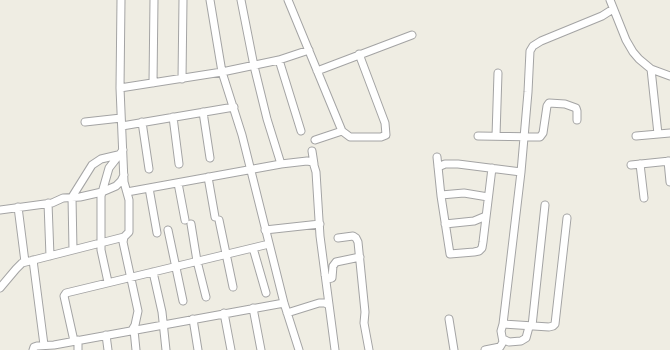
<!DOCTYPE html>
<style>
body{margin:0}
canvas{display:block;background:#efede3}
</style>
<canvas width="670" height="350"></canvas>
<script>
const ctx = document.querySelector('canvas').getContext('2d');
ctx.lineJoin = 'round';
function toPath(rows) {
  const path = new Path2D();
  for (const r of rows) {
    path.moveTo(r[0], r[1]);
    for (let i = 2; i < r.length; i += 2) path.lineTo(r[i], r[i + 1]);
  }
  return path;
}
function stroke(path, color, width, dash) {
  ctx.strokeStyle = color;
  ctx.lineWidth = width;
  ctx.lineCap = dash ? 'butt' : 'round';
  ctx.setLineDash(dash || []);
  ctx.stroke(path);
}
const minor = toPath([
 [210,0,222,72,242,135,284,303,299,350],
 [241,0,254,66,267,119,281,164],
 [288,0,342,131,350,137,381,137,386,135,385,123,359,54],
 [610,0,626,40,633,52,639,59,651,69,670,76],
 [279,60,301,131],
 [651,69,658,134],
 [317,71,412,35],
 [182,79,183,0],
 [153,83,154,0],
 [120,88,222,72,279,60,309,50],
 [203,112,210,158],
 [173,117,179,164],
 [85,122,121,118],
 [142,122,149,169],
 [122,126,234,107],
 [478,136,540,137,543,133,547,106,549,103,565,104,576,108,577,111,577,120],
 [496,136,498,73],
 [636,136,670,133],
 [315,140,342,131],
 [312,151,314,164],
 [437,157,441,196,450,254,474,252,479,251,482,248,483,242,492,168],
 [668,161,670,182],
 [640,164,644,198],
 [631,165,670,161],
 [438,167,445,164,458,164,521,172],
 [208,177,215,217],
 [178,183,185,220],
 [149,188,157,233],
 [127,192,281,164,307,161,313,162,316,172,320,236,335,350],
 [441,195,464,193,488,197],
 [48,203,50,256],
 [18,207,25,262],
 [0,210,52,203,63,198,80,197,102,192,116,186,121,181,124,175],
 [219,220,233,287],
 [191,224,197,261,206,297],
 [445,224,474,221,486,216],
 [168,230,183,301],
 [265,230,320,224],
 [124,237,123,242,138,311,135,325,132,330],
 [338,238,353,236,356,238,358,242,365,312,364,323,369,350],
 [253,248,266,293],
 [73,250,72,197,92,165,101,159,118,155],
 [33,260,44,345],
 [153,272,162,312,166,350],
 [325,275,328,279,332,278,333,266,336,262,360,257],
 [108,282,101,250,101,196,109,168,123,150],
 [0,288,16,269,22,263,124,237,129,232,129,200,124,182,120,88,121,0],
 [253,308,261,350],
 [224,313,231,350],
 [287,313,319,303,325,303,329,305],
 [193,319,198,350],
 [449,319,454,350],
 [503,324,549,327,553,326,555,324,567,218],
 [134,330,136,350],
 [106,335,108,350],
 [503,339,509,342,521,341,526,338,529,327,532,326,545,205],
 [78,340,78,350],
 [74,341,64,296,66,293,269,244],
 [33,350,34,347,37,346,54,345,284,303],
 [485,350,500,347,503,342,501,331,503,324,521,172,528,92,530,51,533,46,541,41,602,16,613,9]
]);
stroke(minor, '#a4a4a4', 9);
stroke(minor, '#fff', 7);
</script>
